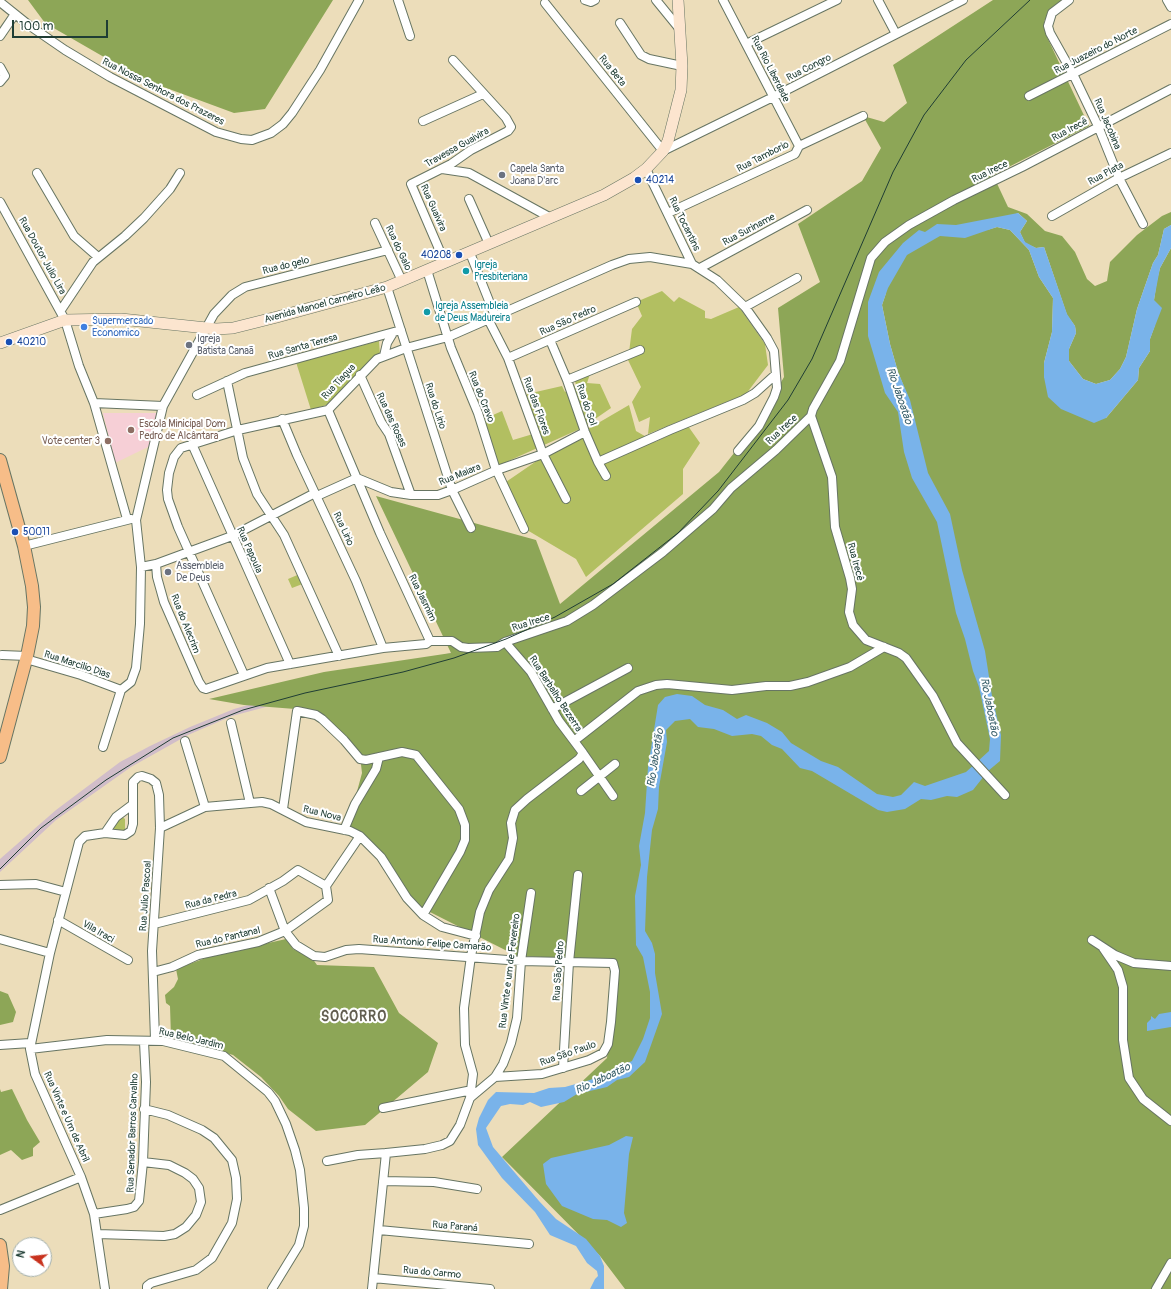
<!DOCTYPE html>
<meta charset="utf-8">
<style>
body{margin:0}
#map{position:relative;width:1171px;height:1289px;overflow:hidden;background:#ecddba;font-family:Pangolin,sans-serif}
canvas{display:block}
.north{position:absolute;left:12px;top:1237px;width:40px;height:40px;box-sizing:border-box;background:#fff;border:1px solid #a5b1ae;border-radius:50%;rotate:285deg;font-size:11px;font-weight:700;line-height:16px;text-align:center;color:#1f3d34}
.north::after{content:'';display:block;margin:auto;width:14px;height:18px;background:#c8321e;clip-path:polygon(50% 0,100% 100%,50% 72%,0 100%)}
.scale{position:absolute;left:12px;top:20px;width:96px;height:18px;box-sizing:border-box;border:2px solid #1f3d34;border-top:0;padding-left:5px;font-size:12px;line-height:14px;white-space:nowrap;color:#1f3d34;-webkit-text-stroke:3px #fff;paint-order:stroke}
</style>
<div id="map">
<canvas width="1171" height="1289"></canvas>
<div class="north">N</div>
<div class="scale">100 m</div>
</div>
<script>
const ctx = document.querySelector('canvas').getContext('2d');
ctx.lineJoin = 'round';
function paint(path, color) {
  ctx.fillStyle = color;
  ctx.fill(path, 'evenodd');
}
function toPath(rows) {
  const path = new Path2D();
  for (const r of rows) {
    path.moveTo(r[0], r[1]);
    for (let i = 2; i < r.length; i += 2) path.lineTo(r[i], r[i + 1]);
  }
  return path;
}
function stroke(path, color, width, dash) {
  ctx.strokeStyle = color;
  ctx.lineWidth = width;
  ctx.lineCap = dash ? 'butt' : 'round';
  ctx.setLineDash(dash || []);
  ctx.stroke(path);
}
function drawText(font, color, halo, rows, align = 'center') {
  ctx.font = font + ' Pangolin,sans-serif';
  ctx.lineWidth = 4;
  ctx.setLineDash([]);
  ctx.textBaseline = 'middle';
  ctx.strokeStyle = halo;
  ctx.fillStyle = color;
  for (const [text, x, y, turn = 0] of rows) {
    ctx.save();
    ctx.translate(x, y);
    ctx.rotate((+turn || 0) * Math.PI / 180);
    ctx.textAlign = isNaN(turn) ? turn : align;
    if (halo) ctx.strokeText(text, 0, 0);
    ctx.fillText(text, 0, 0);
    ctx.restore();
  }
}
paint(toPath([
 [103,413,158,413,150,446,115,463]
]), '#f6cfd6');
paint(toPath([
 [1020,0,1042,0,996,44,959,88,917,149,891,196,824,354,788,417,768,442,706,510,672,540,644,563,590,601,547,624,464,659,413,674,277,704,232,716,188,735,131,767,56,820,0,872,0,859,56,810,120,762,150,746,190,727,234,709,327,683,408,665,474,646,527,626,570,606,602,585,652,547,712,490,755,436,779,403,809,346,887,174,916,120,971,50]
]), '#d1bdc9');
paint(toPath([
 [662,291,674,302,679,297,705,311,705,318,711,319,739,307,765,344,768,365,746,394,648,434,650,417,639,422,632,402,641,387,628,360,632,329,642,316,636,302],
 [379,341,380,355,329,404,311,410,296,362],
 [590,374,587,383,600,384,611,408,582,428,495,467,484,419,502,411,513,440,533,434,527,394,562,386,565,392,576,385,574,377],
 [629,405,636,431,655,442,688,426,700,443,683,469,683,494,586,577,576,559,527,530,503,484,557,447],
 [302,573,305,583,292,588,288,579],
 [121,816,125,819,125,833,110,832]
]), '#b2bf61');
paint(toPath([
 [28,0,333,0,265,109,234,113,142,79,45,23],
 [993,0,1066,0,1044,21,1047,37,1089,126,993,175,1008,207,1027,214,1045,231,1062,236,1075,252,1087,279,1095,286,1107,281,1110,262,1137,235,1162,216,1171,212,1171,225,1164,229,1158,255,1153,263,1137,309,1126,357,1120,369,1110,380,1096,384,1083,379,1069,361,1069,349,1076,333,1075,326,1067,315,1044,247,1036,248,1025,243,1020,232,1027,221,1018,213,987,230,997,227,1010,230,1029,250,1039,277,1053,298,1052,332,1044,363,1044,377,1106,418,1138,380,1139,368,1150,351,1150,339,1155,325,1154,300,1157,280,1160,268,1171,248,1171,1289,625,1289,600,1256,502,1157,607,1058,616,960,517,956,420,907,348,825,362,773,360,756,308,710,244,705,209,699,324,672,451,653,376,496,536,540,560,604,719,472,757,424,784,377,778,308,820,282,798,224,862,181,881,148,863,116,884,122,907,103,893,65],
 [886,293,882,305,890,344,898,372,909,399,868,304],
 [286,939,293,949,312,958,317,965,374,967,399,1013,438,1043,428,1072,365,1125,316,1131,288,1109,279,1096,261,1077,233,1055,171,1037,170,1006,166,1003,165,995,174,987,178,979,176,969,211,956],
 [0,991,8,994,16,1012,13,1022,0,1025],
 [0,1089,1,1092,12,1089,27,1120,40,1142,33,1148,33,1156,22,1160,11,1150,0,1155]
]), '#8da657');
paint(toPath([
 [1018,213,1027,221,1020,232,1025,242,1036,248,1044,247,1067,314,1075,326,1076,333,1069,349,1069,361,1083,379,1096,384,1110,380,1120,369,1126,357,1137,309,1153,263,1158,255,1164,229,1171,225,1171,248,1160,268,1154,300,1162,308,1150,339,1150,351,1139,368,1138,380,1106,418,1094,423,1061,409,1048,397,1044,377,1044,363,1052,332,1053,298,1039,277,1029,250,1010,230,997,227,965,238,940,236,907,255,888,288,882,305,890,344,898,372,910,400,928,473,950,514,962,570,985,651,992,696,1001,735,1000,761,988,771,973,790,957,797,947,796,931,800,921,799,905,809,887,812,878,810,812,771,800,768,782,749,772,745,761,736,752,734,732,736,714,729,698,727,690,719,675,721,666,730,667,742,659,787,658,809,652,830,647,877,645,931,652,943,655,954,655,973,662,1014,645,1062,629,1077,617,1080,607,1087,577,1094,564,1102,541,1107,530,1102,523,1105,510,1104,501,1106,486,1128,493,1147,539,1201,556,1219,586,1239,600,1256,604,1266,604,1289,590,1289,595,1279,598,1276,597,1271,587,1263,576,1246,550,1235,535,1212,502,1178,478,1145,476,1129,479,1118,488,1100,496,1092,534,1093,549,1088,565,1087,590,1080,632,1061,643,1039,650,1018,650,992,643,957,636,945,635,896,641,865,639,846,645,813,648,767,658,705,665,697,677,694,692,696,705,705,723,710,737,719,746,715,767,723,782,732,791,743,821,761,838,767,877,794,893,797,901,795,914,782,925,786,966,772,989,751,990,739,979,687,973,671,965,639,956,613,937,522,912,478,904,452,898,412,885,393,868,336,868,302,879,272,903,243,919,230,925,232,937,224,956,225],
 [1171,1012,1171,1027,1147,1031,1147,1023,1151,1019,1151,1016,1155,1019,1159,1014],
 [626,1136,633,1137,629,1154,624,1213,627,1223,621,1227,607,1220,593,1219,562,1206,546,1184,543,1164,551,1158,609,1145]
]), '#79b3ea');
const street = toPath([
 [398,0,410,36],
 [585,0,591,2,595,0],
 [656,0,678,27],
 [723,0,799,146],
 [878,0,896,34],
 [1069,0,1052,13,1048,26,1050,33,1073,74,1098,126,1119,178,1143,224],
 [1167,0,1171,7],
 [0,2,30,26,65,50,110,77,216,132,241,139,252,140,271,133,283,124,292,113,320,70,359,0],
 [545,3,663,151,773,97,963,0],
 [620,23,641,55,649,59,682,66],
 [0,36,15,14],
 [746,44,837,0],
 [0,67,5,76,0,82],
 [1029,96,1171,24],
 [423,121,483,94],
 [442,169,469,173,551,218],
 [646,169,692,264],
 [37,173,74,236,98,257],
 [469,199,489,244],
 [0,202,65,320,79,366,94,403,127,519],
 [668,213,795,154,799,146,863,116],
 [1052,216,1119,178,1171,153],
 [375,223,402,281],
 [470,253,495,316],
 [445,263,411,184,451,164,471,150,508,131,511,127,506,118,453,60],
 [700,268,807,210],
 [427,270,451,348,478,413,495,467,524,529],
 [387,287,452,490,471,528],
 [745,307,797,278],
 [61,310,93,262,125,236,144,218,170,189,180,173],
 [488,319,508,358,543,454,566,499],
 [550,340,567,380,585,432,598,462,606,476],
 [384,356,387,343,393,333],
 [508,358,636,302],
 [360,375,381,422,389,434,411,495],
 [567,380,640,350],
 [227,381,243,458,257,494,284,535,339,656],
 [197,395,245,373,401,330],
 [94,403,163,406],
 [328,410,380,533,430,641],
 [811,416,832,477,835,527,850,578,852,589,849,612,853,625,866,640,899,653,906,658,933,696,957,743,1005,795],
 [282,419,297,455,356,581,383,648],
 [192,444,290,664],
 [598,462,670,430,743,400,755,393,775,375],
 [317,496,357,478,391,492,411,495,438,495,452,490,497,470,543,454,585,432],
 [24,546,131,519],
 [156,564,157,577,164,602,199,682,203,688,206,689,267,668,383,648,426,644,430,641,452,641,461,647,468,648,497,647,505,642,567,621,593,605,663,552,713,509,731,488,776,450,811,416,813,409,840,361,871,258,885,242,909,225,954,200,1022,167,1171,89],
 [141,567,156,564,232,536,315,493],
 [2,655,27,656],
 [26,659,81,675,121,690],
 [244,675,178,527,168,499,167,490,169,473,174,457,181,448,238,430,328,410,377,359,406,348,448,337,612,265,629,259,650,257,692,264,717,280,745,307,767,338,774,351,777,388,774,397,759,426,738,451],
 [121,690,131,682,136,668,140,624,141,567,136,520,163,406,214,314,232,295,245,287,388,250],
 [552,709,628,668],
 [231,723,250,803],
 [185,741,205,807],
 [574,741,638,691,656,685,667,684,732,690,766,686,790,686,808,682,850,667,884,647],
 [103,747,121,690],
 [583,753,613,796],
 [581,791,615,764],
 [132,805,116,817,105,833,125,835,131,831,133,824,133,782,138,777,142,776,151,779,156,783,159,795,160,828,152,951,155,1039],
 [283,809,297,711,316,715,322,719,344,740,360,759,366,760,402,752,416,755,459,809,465,825,465,840,460,852,423,915],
 [160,828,205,807,262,802,271,804,306,822,350,831,360,836,381,857,407,898,423,915,442,927,476,936],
 [344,830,355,804,376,769,379,757],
 [105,833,85,836,79,842,50,953,30,1049,35,1074,81,1177,94,1214,105,1289],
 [0,885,36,884,66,892],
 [269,888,285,931,296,945,314,956,325,957,346,950,359,949,521,961,613,963,615,971,611,1022,608,1044,603,1053,589,1060,542,1074,495,1077],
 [58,920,128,960],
 [154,924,249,900,283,881,298,870,326,886],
 [0,939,50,953],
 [1092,940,1115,955,1134,963,1171,966],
 [1103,948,1118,970,1123,987,1123,1040,1129,1078,1143,1099,1171,1121],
 [153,972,172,967,198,955,258,942,285,931,328,900,326,886,360,836],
 [0,1045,30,1043],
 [30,1049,107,1040,163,1041,224,1056,268,1092,275,1101,286,1124,295,1150,300,1170,304,1208,304,1226,299,1245,272,1289],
 [563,1068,569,962,578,875],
 [470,1098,473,1074,465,1045,464,1008,471,956,480,912,489,890,509,859,513,838,511,823,515,810,527,799,579,759,583,753,559,721,531,672,505,642],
 [383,1108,472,1090],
 [144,1109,168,1115,202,1130,214,1138,232,1160,236,1178,237,1199,232,1223,212,1258,196,1270,151,1283,147,1286,147,1289],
 [327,1161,358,1155,386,1153],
 [383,1181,434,1182,477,1189],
 [0,1210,81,1177],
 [94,1214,127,1209,134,1207,139,1201,143,1162,146,1082,144,1042],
 [379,1230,529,1244],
 [97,1234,164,1236,175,1234,186,1227,196,1215,201,1202,199,1188,193,1179,185,1173,169,1165,143,1162],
 [373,1278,490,1289],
 [372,1289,386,1153,425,1149,442,1145,450,1141,460,1125,470,1098,495,1077,503,1064,511,1043,517,1018,521,961,531,893],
 [1156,1289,1171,1263]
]);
const secondary = toPath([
 [0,343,65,320,121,319,216,329,233,328,277,317,387,287,604,195,634,178,646,169,663,151,668,141,681,90,682,66,678,0]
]);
const primary = toPath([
 [0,460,24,546,32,586,34,607,33,626,27,656,0,757],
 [0,1245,3,1266,1,1289]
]);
stroke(street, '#677563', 10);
stroke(secondary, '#677563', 12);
stroke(primary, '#677563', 14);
stroke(street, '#fff', 8);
stroke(secondary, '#fce5cf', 11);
stroke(primary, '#f7bd88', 12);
stroke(toPath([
 [0,869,41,828,106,780,173,738,243,710,305,693,403,672,454,658,506,639,555,617,613,584,678,533,718,491,788,400,812,359,893,172,924,115,966,60,1030,0]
]), '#1f3d34', 1);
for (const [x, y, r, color] of [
 [502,175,4,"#6b7280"],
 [638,180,4,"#1a4fb4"],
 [459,255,4,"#1a4fb4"],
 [466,271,4,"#0f9aa8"],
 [427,312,4,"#0f9aa8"],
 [84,327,4,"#3f7fe0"],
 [9,342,4,"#1a4fb4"],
 [189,345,4,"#6b7280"],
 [131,430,4,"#8d6e63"],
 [108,441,4,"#8d6e63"],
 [15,532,4,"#1a4fb4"],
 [168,572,4,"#6b7280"]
]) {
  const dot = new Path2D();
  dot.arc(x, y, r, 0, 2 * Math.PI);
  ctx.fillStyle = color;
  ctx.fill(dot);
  stroke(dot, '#fff', 1.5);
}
drawText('10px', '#1f3d34', '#fff', [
 ["Rua Juazeiro do Norte",1096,51,-27],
 ["Rua Congro",809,68,-27],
 ["Rua Rio Liberdade",770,69,63],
 ["Rua Beta",612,71,51],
 ["Rua Nossa Senhora dos Prazeres",163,92,27],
 ["Rua Jacobina",1107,124,67],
 ["Rua Irecê",1070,130,-28],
 ["Travessa Guaivira",457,148,-29],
 ["Rua Tamborio",763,157,-27],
 ["Rua Irece",990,172,-26],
 ["Rua Plata",1106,174,-28],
 ["Rua Guaivira",433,208,66],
 ["Rua Tocantins",684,224,64],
 ["Rua Suriname",749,230,-28],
 ["Rua do Galo",398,248,65],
 ["Rua Doutor Julio Lira",42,256,61],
 ["Rua do gelo",286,266,-14],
 ["Avenida Manoel Carneiro Leão",325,304,-15],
 ["Rua São Pedro",568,321,-24],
 ["Rua Santa Teresa",303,347,-16],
 ["Rua Tiagua",339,382,-47],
 ["Rua do Cravo",481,397,68],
 ["Rua do Sol",586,405,71],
 ["Rua do Lirio",435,406,72],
 ["Rua das Flores",536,406,70],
 ["Rua das Rosas",391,420,65],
 ["Rua Irece",782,430,-43],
 ["Rua Maiara",460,475,-22],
 ["Rua Lirio",343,529,65],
 ["Rua Papoula",249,550,66],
 ["Rua Irecê",855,562,75],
 ["Rua Jasmim",422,598,64],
 ["Rua Irece",531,623,-18],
 ["Rua do Alecrim",185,624,68],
 ["Rua Marcilio Dias",77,665,18],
 ["Rua Barbalho Bezerra",555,694,57],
 ["Rua Nova",322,814,14],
 ["Rua Julio Pascoal",146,896,-86],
 ["Rua da Pedra",211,900,-14],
 ["Vila Iraci",98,932,30],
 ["Rua do Pantanal",228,938,-13],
 ["Rua Antonio Felipe Camarão",432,944,4],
 ["Rua Vinte e um de Fevereiro",510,971,-83],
 ["Rua São Pedro",559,971,-86],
 ["Rua Belo Jardim",191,1039,13],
 ["Rua São Paulo",568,1054,-19],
 ["Rua Vinte e Um de Abril",66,1117,66],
 ["Rua Senador Barros Carvalho",133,1133,-88],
 ["Rua Paraná",455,1227,5],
 ["Rua do Carmo",432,1273,5]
]);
drawText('10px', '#5b616d', '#fff', [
 ["Capela Santa",510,169],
 ["Joana D'arc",510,181],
 ["Igreja",197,339],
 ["Batista Canaã",197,351],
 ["Assembleia",176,566],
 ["De Deus",176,578]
], 'left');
drawText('10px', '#164399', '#fff', [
 ["40214",646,180],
 ["40208",451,255,"right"],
 ["40210",17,342],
 ["50011",23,532]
], 'left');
drawText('10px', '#0d838f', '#fff', [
 ["Igreja",474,265],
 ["Presbiteriana",474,277],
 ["Igreja Assembleia",435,306],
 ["de Deus Madureira",435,318]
], 'left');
drawText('10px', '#366cbe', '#fff', [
 ["Supermercado",92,321],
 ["Economico",92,333]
], 'left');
drawText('10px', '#785e54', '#fff', [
 ["Escola Minicipal Dom",139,424],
 ["Pedro de Alcântara",139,436],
 ["Vote center 3",100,441,"right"]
], 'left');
drawText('italic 11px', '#3a606b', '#fff', [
 ["Rio Jaboatão",899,396,71],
 ["Rio Jaboatão",989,707,79],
 ["Rio Jaboatão",656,758,-81],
 ["Rio Jaboatão",603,1079,-25]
]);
ctx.letterSpacing = '1px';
drawText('bold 14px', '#625e50', '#fff', [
 ["SOCORRO",354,1017]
]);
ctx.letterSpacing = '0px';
</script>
